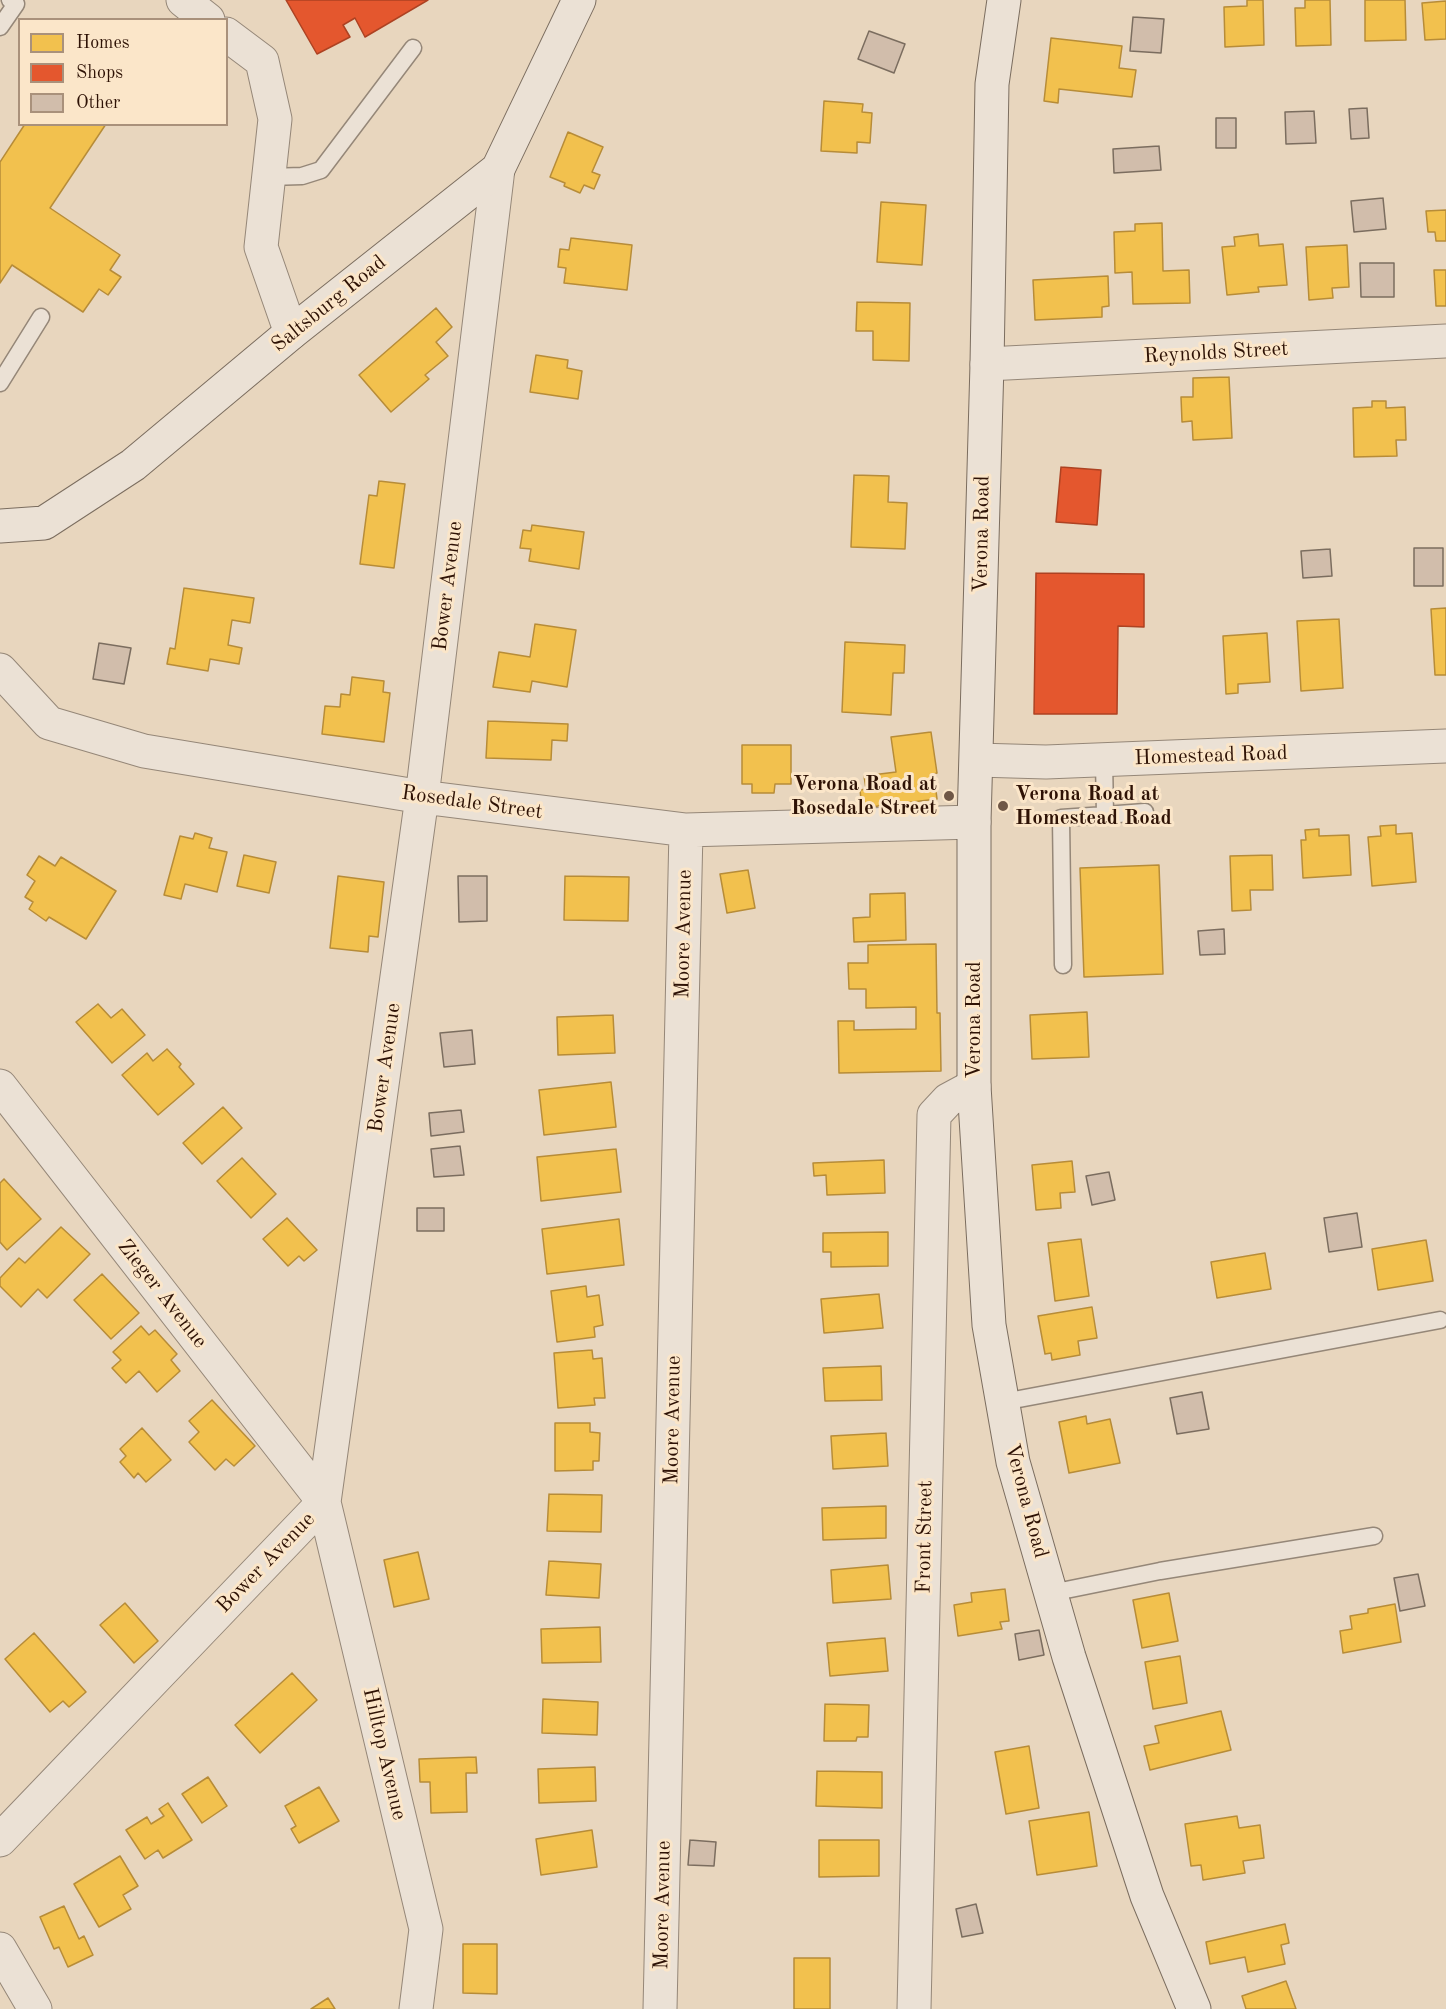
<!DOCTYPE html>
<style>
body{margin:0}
#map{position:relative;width:1446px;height:2009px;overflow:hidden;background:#e8d6be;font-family:"Old Standard TT",serif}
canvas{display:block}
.legend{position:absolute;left:18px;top:18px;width:210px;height:108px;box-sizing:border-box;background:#fbe6c9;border:2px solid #a9917b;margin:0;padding:8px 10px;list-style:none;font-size:18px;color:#2e1205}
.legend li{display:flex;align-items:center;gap:12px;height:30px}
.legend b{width:30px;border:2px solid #a9917b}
</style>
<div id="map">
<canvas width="1446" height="2009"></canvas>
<ul class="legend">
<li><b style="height:16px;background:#f2c14e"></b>Homes</li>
<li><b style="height:16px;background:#e4572e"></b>Shops</li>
<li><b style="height:16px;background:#d1bdab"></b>Other</li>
</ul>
</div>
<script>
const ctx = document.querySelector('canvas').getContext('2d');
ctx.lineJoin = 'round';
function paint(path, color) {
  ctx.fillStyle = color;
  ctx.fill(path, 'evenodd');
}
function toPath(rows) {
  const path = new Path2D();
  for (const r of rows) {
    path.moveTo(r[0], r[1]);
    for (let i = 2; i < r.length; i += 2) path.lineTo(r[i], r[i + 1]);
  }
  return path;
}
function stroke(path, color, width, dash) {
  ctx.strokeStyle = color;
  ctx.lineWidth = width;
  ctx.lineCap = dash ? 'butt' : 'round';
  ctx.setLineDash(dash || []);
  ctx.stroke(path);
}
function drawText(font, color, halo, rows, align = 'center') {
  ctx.font = font + ' "Old Standard TT",serif';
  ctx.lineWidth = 6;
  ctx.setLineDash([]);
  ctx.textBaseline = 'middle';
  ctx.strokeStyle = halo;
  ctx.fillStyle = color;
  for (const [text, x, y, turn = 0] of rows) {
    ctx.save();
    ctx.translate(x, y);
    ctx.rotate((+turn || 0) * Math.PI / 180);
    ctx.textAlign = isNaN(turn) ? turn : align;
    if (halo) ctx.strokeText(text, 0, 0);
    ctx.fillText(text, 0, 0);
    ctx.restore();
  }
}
const homes = toPath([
 [1247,0,1263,0,1264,45,1225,47,1224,7,1247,6,1247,0],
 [1305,0,1330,0,1331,45,1296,46,1295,8,1305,8,1305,0],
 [1365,0,1405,0,1406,40,1365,41,1365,0],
 [1446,1,1446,39,1425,40,1422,3,1446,1],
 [1051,38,1122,46,1119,68,1136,70,1132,97,1059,89,1058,103,1044,101,1051,38],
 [824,101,863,104,862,112,872,113,870,143,857,142,857,153,821,151,824,101],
 [25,124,106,124,50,208,120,255,110,270,121,277,108,295,99,289,83,312,12,265,0,283,0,162,25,124],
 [568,132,603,147,592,172,600,175,594,189,584,185,580,193,564,186,565,183,550,177,568,132],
 [881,202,926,205,922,265,877,262,881,202],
 [1446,210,1446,241,1436,241,1435,232,1428,232,1426,211,1446,210],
 [1162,223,1163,271,1189,270,1190,303,1133,304,1132,272,1115,273,1114,232,1135,231,1135,224,1162,223],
 [1258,234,1259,246,1283,244,1287,285,1258,287,1259,292,1227,295,1222,247,1235,246,1234,237,1258,234],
 [571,238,632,245,627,290,564,283,566,268,558,267,560,249,569,250,571,238],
 [1347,245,1349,287,1332,288,1333,298,1309,300,1306,247,1347,245],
 [1434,270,1446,270,1446,306,1436,306,1434,270],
 [1108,276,1109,306,1102,307,1102,317,1035,320,1033,280,1108,276],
 [857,302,910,303,909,361,873,360,873,331,856,331,857,302],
 [436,308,452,327,436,342,448,356,425,375,429,379,391,412,359,375,436,308],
 [536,355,568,360,567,368,582,371,578,399,530,392,536,355],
 [1229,377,1232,438,1193,440,1192,421,1182,422,1181,397,1193,397,1193,378,1229,377],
 [1372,401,1386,401,1386,408,1405,407,1406,440,1396,440,1397,456,1354,457,1353,408,1372,407,1372,401],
 [854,475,889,476,888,502,907,503,905,549,851,547,854,475],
 [379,481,405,484,394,568,360,564,369,495,377,496,379,481],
 [532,525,584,532,579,569,529,561,531,549,520,548,523,530,531,531,532,525],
 [184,588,254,598,250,623,232,620,228,645,242,648,239,664,210,659,208,671,167,664,170,648,175,649,184,588],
 [1446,608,1446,675,1435,675,1431,609,1446,608],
 [1339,619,1343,688,1301,691,1297,621,1339,619],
 [535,624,576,630,567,687,532,681,530,692,493,687,499,652,530,657,535,624],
 [1267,633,1270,682,1238,684,1238,693,1226,694,1223,636,1267,633],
 [845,642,905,645,904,673,893,673,891,715,842,712,845,642],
 [352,677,384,681,383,692,390,693,384,742,322,734,325,706,340,707,341,694,350,695,352,677],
 [488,721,568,724,567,741,552,740,551,760,486,758,488,721],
 [931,732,937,773,934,774,937,799,862,808,860,790,866,789,864,776,896,772,891,737,931,732],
 [742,745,791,745,791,784,775,784,774,793,752,793,752,784,742,784,742,745],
 [1396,825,1396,834,1412,833,1416,882,1372,886,1368,837,1381,836,1380,826,1396,825],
 [1319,829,1319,836,1349,835,1351,875,1303,878,1301,840,1306,840,1305,830,1319,829],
 [195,833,212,838,209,848,227,852,217,892,185,884,181,899,164,895,180,836,193,839,195,833],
 [244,855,276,862,269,893,237,886,244,855],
 [1272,855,1273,890,1250,890,1251,910,1232,911,1230,856,1272,855],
 [39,856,55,866,61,857,116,891,86,939,49,917,46,921,29,909,33,902,25,897,35,881,27,875,39,856],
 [1159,865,1163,974,1084,977,1080,868,1159,865],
 [748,870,755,908,727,913,720,874,748,870],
 [338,876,384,882,378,937,369,936,368,952,330,948,338,876],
 [565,876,629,877,628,921,564,920,565,876],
 [905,893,906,940,854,942,853,918,870,917,870,894,905,893],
 [936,944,937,1013,940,1013,941,1071,839,1073,838,1021,854,1021,854,1030,916,1029,916,1007,866,1008,866,989,849,989,848,963,868,963,868,945,936,944],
 [98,1004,111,1018,122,1009,145,1035,112,1063,76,1022,98,1004],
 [1087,1012,1089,1057,1032,1059,1030,1015,1087,1012],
 [613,1015,615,1053,558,1055,557,1017,613,1015],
 [167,1049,181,1064,179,1067,194,1084,158,1115,122,1075,147,1053,153,1061,167,1049],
 [611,1082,616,1127,544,1135,539,1090,611,1082],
 [223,1107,242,1128,202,1164,183,1143,223,1107],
 [616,1149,621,1192,541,1201,537,1157,616,1149],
 [242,1158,276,1194,251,1218,217,1181,242,1158],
 [884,1160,885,1193,827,1195,826,1175,814,1176,813,1163,884,1160],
 [1072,1161,1075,1192,1060,1193,1061,1208,1036,1210,1032,1165,1072,1161],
 [4,1179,41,1219,7,1250,0,1242,0,1183,4,1179],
 [287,1218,317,1250,304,1261,299,1256,288,1266,263,1239,287,1218],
 [619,1219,624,1265,547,1274,542,1229,619,1219],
 [61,1227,90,1254,47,1298,38,1289,21,1307,0,1286,0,1278,19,1258,25,1263,61,1227],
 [888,1232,888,1266,831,1267,831,1252,823,1252,823,1233,888,1232],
 [1081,1239,1089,1296,1055,1301,1048,1243,1081,1239],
 [1426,1240,1433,1281,1378,1290,1372,1249,1426,1240],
 [1265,1253,1271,1289,1217,1298,1211,1262,1265,1253],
 [102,1274,139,1313,111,1339,74,1300,102,1274],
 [586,1286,587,1297,599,1295,603,1325,594,1327,595,1337,557,1342,551,1291,586,1286],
 [879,1294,883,1328,824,1333,821,1299,879,1294],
 [1092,1307,1097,1338,1078,1341,1080,1355,1052,1360,1051,1353,1045,1354,1038,1316,1092,1307],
 [141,1326,149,1335,155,1330,177,1354,171,1360,180,1371,157,1392,139,1371,126,1383,112,1368,121,1360,113,1352,141,1326],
 [592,1350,593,1359,602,1358,605,1398,594,1398,595,1405,558,1408,554,1353,592,1350],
 [881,1366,882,1400,825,1401,823,1368,881,1366],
 [212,1400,255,1446,234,1466,226,1459,215,1470,189,1442,199,1432,189,1421,212,1400],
 [1086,1416,1087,1424,1110,1419,1120,1463,1069,1473,1059,1422,1086,1416],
 [555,1423,590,1423,590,1432,600,1433,599,1461,593,1461,593,1470,555,1471,555,1423],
 [142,1428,171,1460,146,1482,138,1473,134,1478,120,1462,126,1456,120,1449,142,1428],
 [886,1433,888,1466,833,1469,831,1436,886,1433],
 [549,1494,602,1495,601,1532,547,1531,549,1494],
 [886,1506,886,1538,823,1540,822,1508,886,1506],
 [418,1552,429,1599,394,1607,384,1560,418,1552],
 [549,1561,601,1564,599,1598,546,1595,549,1561],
 [888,1565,891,1599,833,1603,831,1570,888,1565],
 [1005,1589,1009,1621,1000,1622,1002,1629,958,1636,954,1605,972,1602,971,1593,1005,1589],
 [1169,1593,1178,1641,1142,1648,1133,1600,1169,1593],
 [125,1603,158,1641,134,1663,100,1625,125,1603],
 [1395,1604,1401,1642,1343,1653,1340,1631,1352,1629,1350,1616,1368,1613,1368,1609,1395,1604],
 [600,1627,601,1662,542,1663,541,1629,600,1627],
 [34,1633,86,1692,69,1707,63,1701,50,1712,5,1659,34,1633],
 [885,1638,888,1671,830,1676,827,1643,885,1638],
 [1180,1656,1187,1703,1153,1709,1145,1662,1180,1656],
 [292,1673,317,1700,260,1753,235,1725,292,1673],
 [543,1699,598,1702,597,1735,542,1733,543,1699],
 [825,1704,869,1705,868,1737,857,1737,856,1741,824,1741,825,1704],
 [1221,1711,1231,1750,1150,1770,1144,1746,1159,1743,1155,1726,1221,1711],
 [1029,1746,1039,1808,1006,1814,995,1752,1029,1746],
 [476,1757,477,1773,466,1773,467,1812,431,1813,430,1782,420,1782,419,1759,476,1757],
 [595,1767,596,1801,539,1803,538,1769,595,1767],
 [817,1771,882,1772,882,1808,816,1806,817,1771],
 [208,1777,227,1806,202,1823,182,1794,208,1777],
 [319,1787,339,1821,299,1843,291,1829,296,1826,285,1806,319,1787],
 [168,1803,192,1840,163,1858,158,1850,145,1859,126,1830,147,1817,151,1824,164,1816,159,1809,168,1803],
 [1089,1812,1097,1866,1037,1875,1029,1821,1089,1812],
 [1237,1816,1239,1828,1260,1825,1264,1858,1243,1861,1245,1873,1203,1880,1201,1865,1191,1866,1185,1824,1237,1816],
 [592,1830,597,1867,541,1875,536,1839,592,1830],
 [819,1840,879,1840,879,1876,819,1877,819,1840],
 [120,1856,138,1886,123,1895,131,1909,99,1927,74,1884,120,1856],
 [64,1906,79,1939,84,1936,93,1955,68,1967,59,1947,54,1949,40,1917,64,1906],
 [1285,1924,1289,1943,1281,1945,1285,1964,1248,1972,1245,1957,1210,1964,1206,1942,1285,1924],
 [463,1944,497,1944,497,1994,463,1993,463,1944],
 [794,1958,830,1958,830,2009,794,2009,794,1958],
 [1286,1981,1296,2009,1246,2009,1242,1996,1286,1981],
 [328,1998,335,2009,311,2009,328,1998]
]);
paint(homes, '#f2c14e');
stroke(homes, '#b78c38', 1.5);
const shops = toPath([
 [286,0,428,0,365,37,355,18,343,25,350,37,317,54,286,0],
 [1061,467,1101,470,1097,525,1056,522,1061,467],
 [1036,573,1144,574,1144,627,1118,626,1117,714,1034,714,1036,573]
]);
paint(shops, '#e4572e');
stroke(shops, '#ad4222', 1.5);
const building = toPath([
 [1133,17,1164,19,1161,53,1130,51,1133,17],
 [869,31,905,44,894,73,858,59,869,31],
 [1367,108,1369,138,1351,139,1349,109,1367,108],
 [1314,111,1316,143,1286,144,1285,112,1314,111],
 [1216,118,1236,118,1236,148,1216,148,1216,118],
 [1159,146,1161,170,1114,173,1113,149,1159,146],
 [1383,198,1386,229,1354,232,1351,201,1383,198],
 [1360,263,1394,263,1394,297,1361,297,1360,263],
 [1414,548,1443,548,1443,586,1414,586,1414,548],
 [1330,549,1332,576,1303,578,1301,551,1330,549],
 [99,643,131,648,124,684,93,679,99,643],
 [458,876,487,876,487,921,459,922,458,876],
 [1224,929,1225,954,1200,955,1198,931,1224,929],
 [472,1030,475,1064,444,1067,440,1033,472,1030],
 [461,1110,464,1132,431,1136,429,1113,461,1110],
 [460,1146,464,1175,434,1177,431,1149,460,1146],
 [1109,1172,1115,1200,1092,1205,1086,1176,1109,1172],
 [417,1208,444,1208,444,1231,417,1231,417,1208],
 [1357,1213,1362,1247,1329,1252,1324,1218,1357,1213],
 [1202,1392,1209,1429,1177,1434,1170,1398,1202,1392],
 [1418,1574,1425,1606,1400,1611,1394,1578,1418,1574],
 [1039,1630,1044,1655,1019,1660,1015,1634,1039,1630],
 [690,1840,716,1842,714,1866,688,1865,690,1840],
 [976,1904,983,1933,962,1937,956,1909,976,1904]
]);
paint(building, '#d1bdab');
stroke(building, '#7b6d5f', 1.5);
const lane = toPath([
 [0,27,16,4,10,0],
 [269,177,302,176,321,170,413,48],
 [0,383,41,317],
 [1105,815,1145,812],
 [1063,965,1061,818,1105,815,1104,760],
 [1003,1402,1440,1320],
 [1051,1593,1160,1571,1374,1536]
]);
const street = toPath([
 [183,0,208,20],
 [226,34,262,61,275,119,261,247,291,333],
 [987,364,1446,341],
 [0,670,49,723,144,751,422,797,686,830,974,822],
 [977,760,1046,762,1446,746],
 [0,1086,324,1502,426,1929,416,2009],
 [0,1840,324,1502,422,797,498,169],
 [0,1949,35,2009],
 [660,2009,686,830],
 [914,2009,934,1115,948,1100,974,1086]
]);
const secondary = toPath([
 [1004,0,992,84,987,364,974,822,974,1086,989,1325,1013,1462,1069,1657,1147,1896,1194,2009],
 [0,526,44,523,133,465,291,333,498,169,579,0]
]);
stroke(lane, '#958778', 19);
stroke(street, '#958778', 35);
stroke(secondary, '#7b6d5f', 35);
stroke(lane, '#ebe1d5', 16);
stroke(street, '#ebe1d5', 33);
stroke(secondary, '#ebe1d5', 33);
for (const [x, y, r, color] of [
 [949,796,6,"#6f5746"],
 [1003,806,6,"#6f5746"]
]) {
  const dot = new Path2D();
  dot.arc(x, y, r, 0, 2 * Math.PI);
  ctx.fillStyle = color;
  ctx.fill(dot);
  stroke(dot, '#fbe6c9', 2);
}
drawText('21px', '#2e1205', '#fbe6c9', [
 ["Saltsburg Road",329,304,-39],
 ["Reynolds Street",1216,353,-3],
 ["Verona Road",982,534,-89],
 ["Bower Avenue",448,586,-83],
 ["Homestead Road",1211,756,-2],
 ["Rosedale Street",472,803,8],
 ["Moore Avenue",684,934,-89],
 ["Verona Road",974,1020,-90],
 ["Bower Avenue",385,1068,-82],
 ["Zieger Avenue",162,1294,52],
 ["Moore Avenue",673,1420,-89],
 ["Verona Road",1026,1501,75],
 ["Front Street",925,1537,-89],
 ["Bower Avenue",266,1563,-46],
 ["Hilltop Avenue",384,1754,77],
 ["Moore Avenue",663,1905,-89]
]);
drawText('bold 21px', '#2e1205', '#fbe6c9', [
 ["Verona Road at",937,784],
 ["Rosedale Street",937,808],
 ["Verona Road at",1015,794,"left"],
 ["Homestead Road",1015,818,"left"]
], 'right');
</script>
